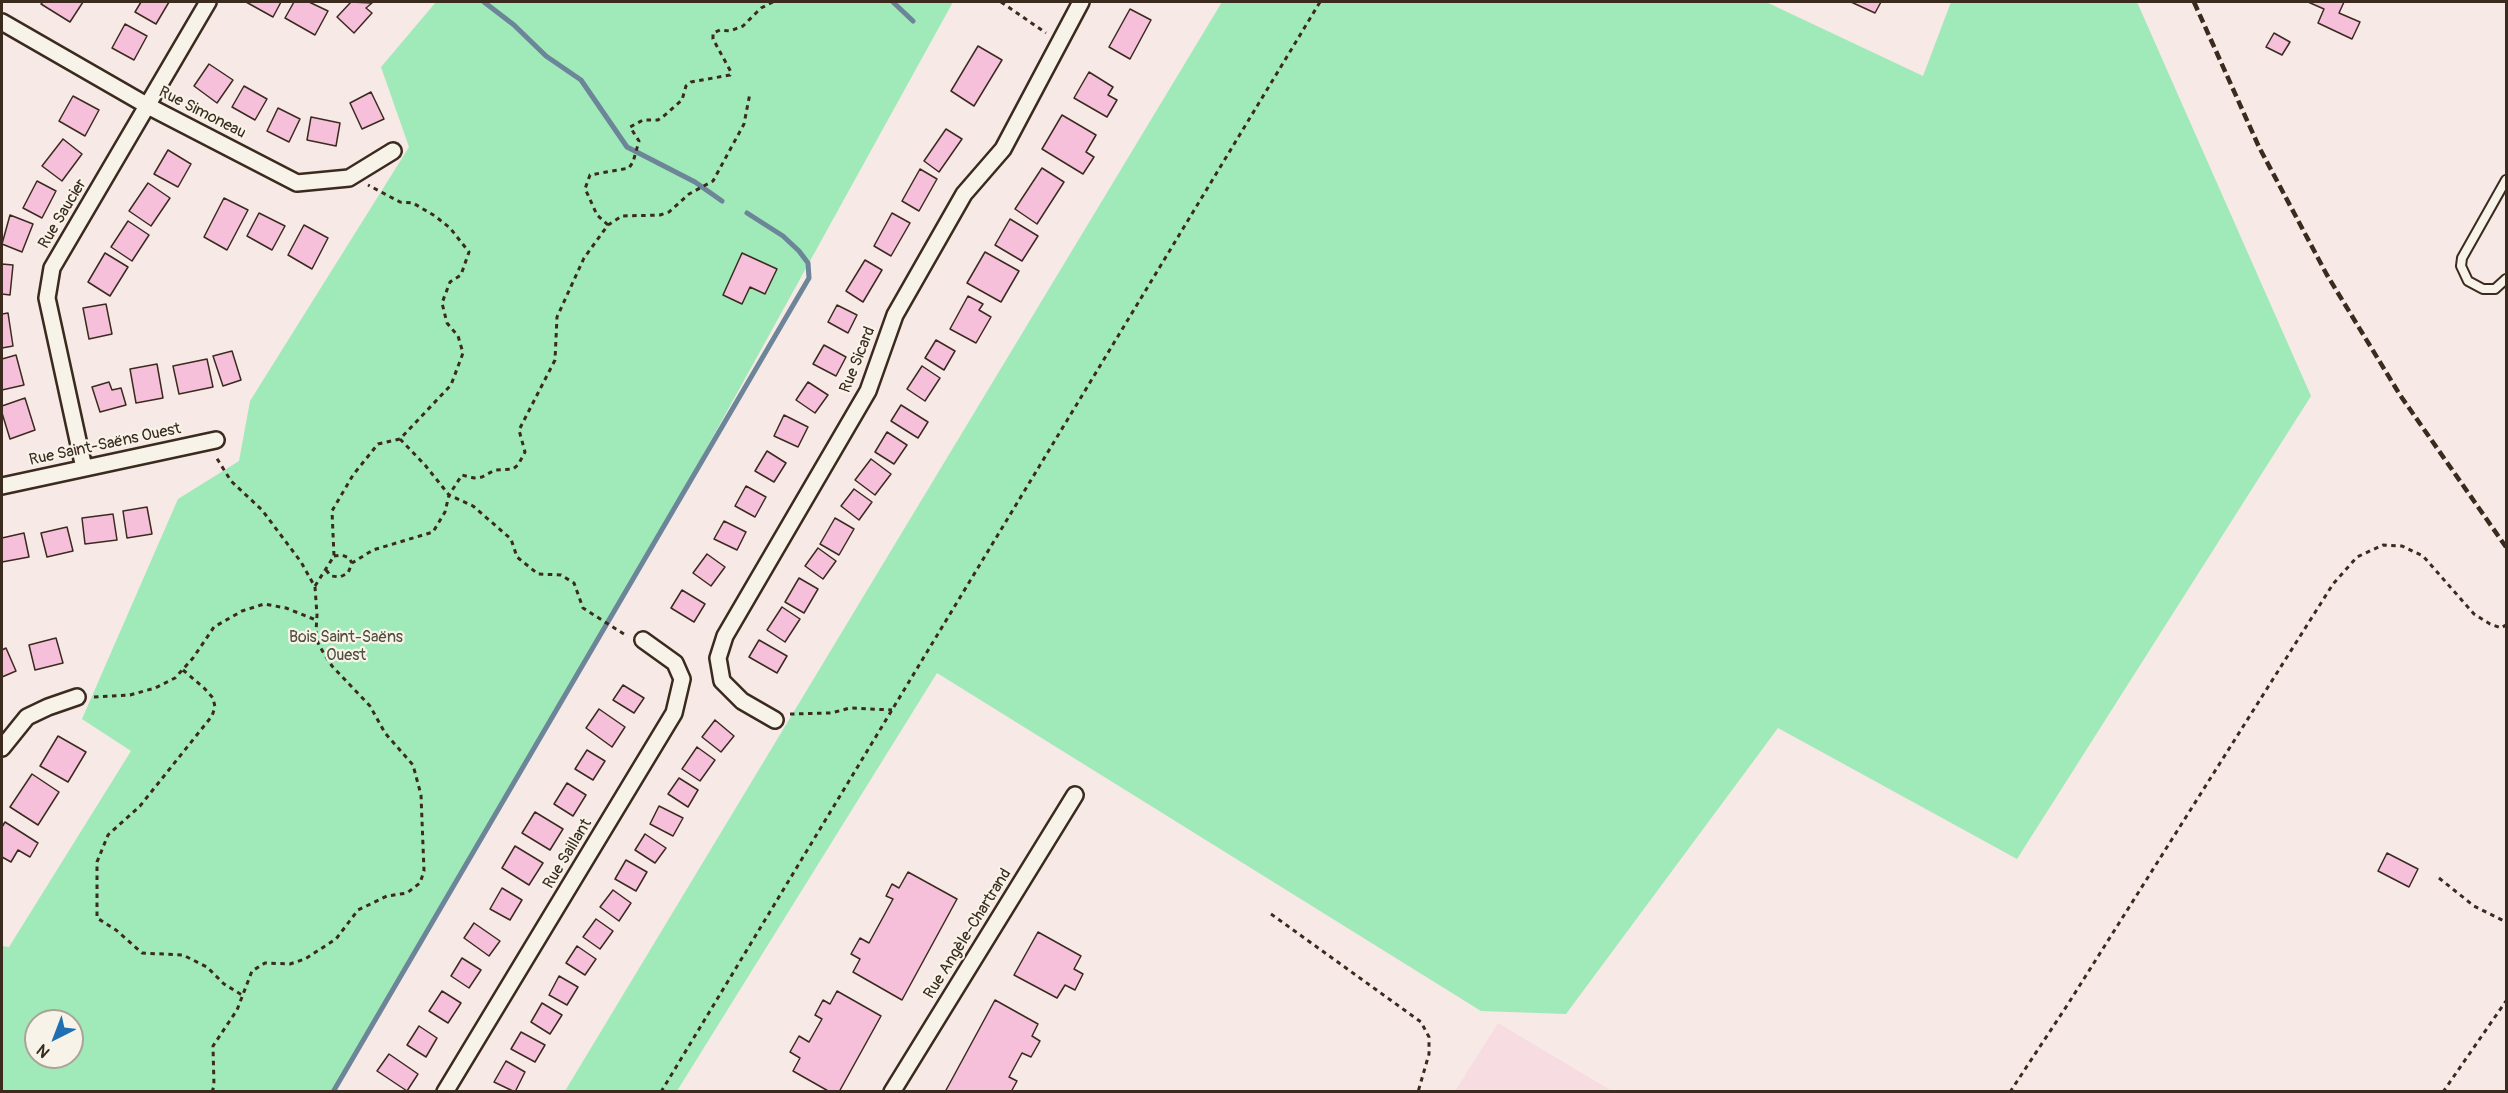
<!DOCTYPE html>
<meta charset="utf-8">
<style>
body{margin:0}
#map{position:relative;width:2508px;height:1093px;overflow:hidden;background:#f7e9e5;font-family:Pangolin,sans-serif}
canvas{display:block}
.frame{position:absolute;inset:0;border:3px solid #3b2a1e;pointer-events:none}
.north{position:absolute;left:24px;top:1009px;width:60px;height:60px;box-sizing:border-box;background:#f7f3e8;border:2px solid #aca397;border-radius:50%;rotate:222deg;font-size:16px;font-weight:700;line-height:24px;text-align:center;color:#3b2a1e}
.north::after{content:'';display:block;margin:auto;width:21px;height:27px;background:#1f6fb2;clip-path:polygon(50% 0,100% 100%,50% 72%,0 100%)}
</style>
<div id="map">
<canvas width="2508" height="1093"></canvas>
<div class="frame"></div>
<div class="north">N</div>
</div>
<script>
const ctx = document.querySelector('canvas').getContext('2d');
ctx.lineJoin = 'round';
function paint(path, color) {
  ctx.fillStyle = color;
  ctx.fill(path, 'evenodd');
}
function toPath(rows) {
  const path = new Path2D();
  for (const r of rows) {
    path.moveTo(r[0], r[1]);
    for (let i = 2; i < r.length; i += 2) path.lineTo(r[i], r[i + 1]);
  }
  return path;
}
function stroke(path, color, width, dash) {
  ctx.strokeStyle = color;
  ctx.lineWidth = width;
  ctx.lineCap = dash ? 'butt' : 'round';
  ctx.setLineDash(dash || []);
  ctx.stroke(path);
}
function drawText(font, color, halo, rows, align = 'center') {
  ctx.font = font + ' Pangolin,sans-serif';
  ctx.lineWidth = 4.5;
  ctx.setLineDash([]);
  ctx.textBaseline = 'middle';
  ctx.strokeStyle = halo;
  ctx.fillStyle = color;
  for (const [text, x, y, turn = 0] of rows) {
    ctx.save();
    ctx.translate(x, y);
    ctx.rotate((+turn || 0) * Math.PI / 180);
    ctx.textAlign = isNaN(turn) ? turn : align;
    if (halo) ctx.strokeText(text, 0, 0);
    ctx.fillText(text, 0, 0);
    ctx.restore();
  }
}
paint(toPath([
 [1498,1023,1612,1091,1455,1091]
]), '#f7dde2');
paint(toPath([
 [436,2,953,2,620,605,332,1091,2,1092,2,946,9,947,131,751,82,719,178,499,239,461,250,401,409,147,381,67],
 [36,1021,72,1021,72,1057,36,1057],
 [1222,2,1766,2,1923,76,1951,2,2137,2,2311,396,2017,859,1778,728,1566,1014,1481,1011,937,673,677,1091,565,1091]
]), '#a0e9b8');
stroke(toPath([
 [484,2,514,25,546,56,581,80,627,147,695,182,722,201],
 [893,2,913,21],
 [333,1092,809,278,808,263,799,251,783,236,747,213]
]), '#6c8598', 5);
const building = toPath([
 [43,2,83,2,70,22,41,4,43,2],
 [141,2,169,2,156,24,135,12,141,2],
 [246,2,281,2,273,17,246,2],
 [294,2,309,2,328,11,315,35,285,18,294,2],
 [351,2,372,3,366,8,372,13,354,33,337,17,351,2],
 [1851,2,1881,2,1875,13,1851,2],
 [2308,2,2344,2,2339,13,2360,22,2352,39,2318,23,2324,9,2308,2],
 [1130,9,1151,20,1130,59,1109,47,1130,9],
 [125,24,147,36,134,60,112,48,125,24],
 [2274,33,2290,42,2282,55,2266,47,2274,33],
 [978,46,1002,60,974,106,951,91,978,46],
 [209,64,233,80,217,103,194,86,209,64],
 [1089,72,1113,87,1108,95,1117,100,1107,117,1074,98,1089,72],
 [244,86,267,99,255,120,232,107,244,86],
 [371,92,384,119,362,129,350,103,371,92],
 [73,96,99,110,85,136,59,121,73,96],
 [278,108,300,119,289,142,267,131,278,108],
 [1062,115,1096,135,1086,152,1094,157,1083,174,1042,149,1062,115],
 [311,117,340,123,336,146,307,140,311,117],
 [946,129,962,139,939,172,924,161,946,129],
 [63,139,82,154,62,181,42,166,63,139],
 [168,150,191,164,178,187,154,174,168,150],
 [1042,168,1064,182,1037,224,1015,209,1042,168],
 [920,169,937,179,919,211,902,201,920,169],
 [37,181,56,191,42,218,23,208,37,181],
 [148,183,170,198,151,226,129,211,148,183],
 [224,198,248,210,227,250,204,237,224,198],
 [259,213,285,226,272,250,247,236,259,213],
 [892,213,910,223,891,256,874,246,892,213],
 [10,215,33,224,22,252,2,244,10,215],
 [1010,219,1038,236,1022,261,995,245,1010,219],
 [128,221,149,235,132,261,111,247,128,221],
 [304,225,328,238,312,269,288,255,304,225],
 [985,252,1019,271,1001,302,967,283,985,252],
 [105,253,128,267,110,296,88,282,105,253],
 [742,253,777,269,765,294,750,287,742,304,723,295,742,253],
 [865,260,882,270,863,302,846,291,865,260],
 [2,264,13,265,10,295,2,294,2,264],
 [968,296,983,304,979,310,991,317,976,343,950,329,968,296],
 [106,304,112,334,89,339,83,308,106,304],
 [837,305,857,315,848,333,828,322,837,305],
 [8,313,13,346,2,348,2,314,8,313],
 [936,340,955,351,944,370,925,358,936,340],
 [824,345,846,357,836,376,813,364,824,345],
 [232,351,241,380,223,386,213,356,232,351],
 [16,355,24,385,2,390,2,359,16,355],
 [207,359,213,387,179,394,173,366,207,359],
 [157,364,163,398,136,403,130,369,157,364],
 [922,366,940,378,925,401,907,389,922,366],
 [109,382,112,390,121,388,126,405,100,412,92,387,109,382],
 [808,382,828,395,815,413,796,400,808,382],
 [25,398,35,430,10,439,2,413,2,406,25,398],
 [901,405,928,422,918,438,891,421,901,405],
 [784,415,808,427,798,447,774,436,784,415],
 [887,432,907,445,894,464,875,452,887,432],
 [767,451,786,463,774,482,755,471,767,451],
 [871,459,891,474,875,495,855,480,871,459],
 [746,486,766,497,755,517,735,506,746,486],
 [854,489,872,502,859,520,841,506,854,489],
 [147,507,152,534,127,538,123,511,147,507],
 [113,514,117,540,85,544,82,518,113,514],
 [835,518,854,529,839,555,820,544,835,518],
 [724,521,746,532,737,550,714,539,724,521],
 [67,527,73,551,47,557,41,533,67,527],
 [24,533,29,557,2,562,2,538,24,533],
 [818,548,836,561,823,579,805,566,818,548],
 [707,554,725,567,711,586,693,573,707,554],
 [799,578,818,589,804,613,785,602,799,578],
 [682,590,705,604,694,622,671,608,682,590],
 [782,607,800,619,785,642,767,630,782,607],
 [56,638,63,663,35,670,29,645,56,638],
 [759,640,787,656,777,673,749,657,759,640],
 [6,648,16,671,2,677,2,650,6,648],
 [623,685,644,698,634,713,613,700,623,685],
 [599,709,625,727,612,747,586,728,599,709],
 [715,720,734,736,721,752,702,737,715,720],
 [58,736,86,752,68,782,40,766,58,736],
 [697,747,715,760,700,781,682,769,697,747],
 [587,750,605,761,593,780,575,769,587,750],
 [32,774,59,792,38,825,10,807,32,774],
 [679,778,698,790,688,807,668,794,679,778],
 [567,783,586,795,573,816,554,804,567,783],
 [659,806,683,818,673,836,650,824,659,806],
 [535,812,563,829,550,850,522,833,535,812],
 [5,822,38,843,30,857,18,850,11,862,2,857,2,827,5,822],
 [645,834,666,848,655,863,635,850,645,834],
 [515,846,543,863,529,885,502,868,515,846],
 [2387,853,2418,869,2409,887,2378,871,2387,853],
 [626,860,647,872,636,891,615,879,626,860],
 [908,872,957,899,902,1000,853,972,860,959,851,954,860,938,869,943,893,899,886,896,892,884,899,888,908,872],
 [502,888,522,900,510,920,490,909,502,888],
 [613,890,631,903,619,921,600,907,613,890],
 [596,919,613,931,600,949,583,937,596,919],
 [474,923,500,941,489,956,464,938,474,923],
 [1038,932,1081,956,1074,969,1083,974,1075,990,1065,985,1057,998,1014,975,1038,932],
 [577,946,596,959,585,975,566,963,577,946],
 [462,958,481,970,469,988,451,976,462,958],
 [559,976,578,987,567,1005,549,995,559,976],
 [442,991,461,1003,448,1023,429,1011,442,991],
 [837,991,881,1016,839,1092,830,1092,793,1071,800,1058,790,1052,799,1036,809,1042,822,1019,815,1015,823,1000,830,1004,837,991],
 [995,1000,1038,1024,1032,1036,1040,1041,1031,1057,1022,1053,1009,1077,1017,1081,1011,1092,945,1092,995,1000],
 [542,1003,562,1015,550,1034,531,1022,542,1003],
 [419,1026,437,1038,426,1057,407,1045,419,1026],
 [521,1032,545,1045,535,1062,511,1049,521,1032],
 [389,1054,418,1074,407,1091,377,1071,389,1054],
 [506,1061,525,1072,515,1092,494,1082,506,1061]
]);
paint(building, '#f6c0db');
stroke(building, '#3b2a1e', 1.5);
const lane = toPath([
 [2506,180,2462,258,2461,266,2468,281,2483,289,2495,289,2506,279]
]);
const street = toPath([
 [2,22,148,106,297,183,349,178,393,151],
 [84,468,47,298,52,268,208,2],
 [2,486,216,440],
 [775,720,742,701,722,681,718,658,725,636,868,391,895,315,964,194,1003,149,1081,2],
 [2,748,27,717,48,707,77,697],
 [445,1092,674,713,682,679,675,663,643,640],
 [892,1092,1075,795]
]);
stroke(lane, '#3b2a1e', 12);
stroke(street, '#3b2a1e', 20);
stroke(toPath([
 [1001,2,1046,33],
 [608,225,597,215,588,195,585,189,590,175,629,168,633,162,639,141,630,127,643,120,658,120,665,115,682,100,686,86,691,82,730,75,731,72,713,39,713,33,720,30,730,31,743,26,761,8,773,2],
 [400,439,425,465,449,495,473,506,511,539,517,557,538,574,561,575,574,583,583,608,627,636],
 [334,556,342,555,349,558,352,563],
 [326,570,331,576,340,577,348,573,352,563,373,550,433,532,445,512,449,495,462,475,474,478,482,477,495,470,513,469,518,465,525,452,519,430,555,360,557,317,584,258,608,225,622,216,660,215,669,212,689,194,713,181,744,124,750,93],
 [315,586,334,556,332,511,353,475,378,444,400,439,451,385,463,353,458,336,447,323,442,303,450,282,461,275,469,252,450,228,435,216,413,203,400,202,368,185],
 [183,670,204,688,213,698,215,707,212,716,140,806,108,835,97,862,97,918,116,930,142,953,183,955,207,967,224,984,242,995],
 [94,697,130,695,155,688,175,678,193,658,214,627,242,611,264,604,286,608,316,620],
 [790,714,831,713,850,708,892,710],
 [2439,878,2474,906,2506,922],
 [1271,914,1421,1022,1429,1037,1429,1054,1418,1092],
 [212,1092,214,1086,213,1046,237,1010,252,971,265,963,290,964,305,959,336,939,358,910,387,896,407,893,420,883,424,871,421,795,413,765,385,733,370,706,332,666,323,652,318,643,316,631,317,615,315,587,301,562,262,510,231,481,216,457],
 [661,1092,1320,2],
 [2010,1092,2068,1004,2333,584,2357,557,2383,545,2402,546,2423,556,2474,614,2490,624,2501,628,2506,625],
 [2443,1092,2506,1001]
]), '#3b2a1e', 3, [4.5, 4.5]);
stroke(lane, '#f7f3e8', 8);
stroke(street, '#f7f3e8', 15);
stroke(toPath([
 [2194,2,2259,147,2327,275,2400,395,2506,547]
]), '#3b2a1e', 4.5, [9, 4.5]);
drawText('16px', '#3b2a1e', '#f7f3e8', [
 ["Rue Simoneau",202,113,27],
 ["Rue Saucier",63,214,-59],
 ["Rue Sicard",858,360,-68],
 ["Rue Saint-Saëns Ouest",105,445,-12],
 ["Rue Saillant",568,854,-59],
 ["Rue Angèle-Chartrand",968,934,-58]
]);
drawText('16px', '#4f503d', '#f7f3e8', [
 ["Bois Saint-Saëns",346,638],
 ["Ouest",346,656]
]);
</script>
